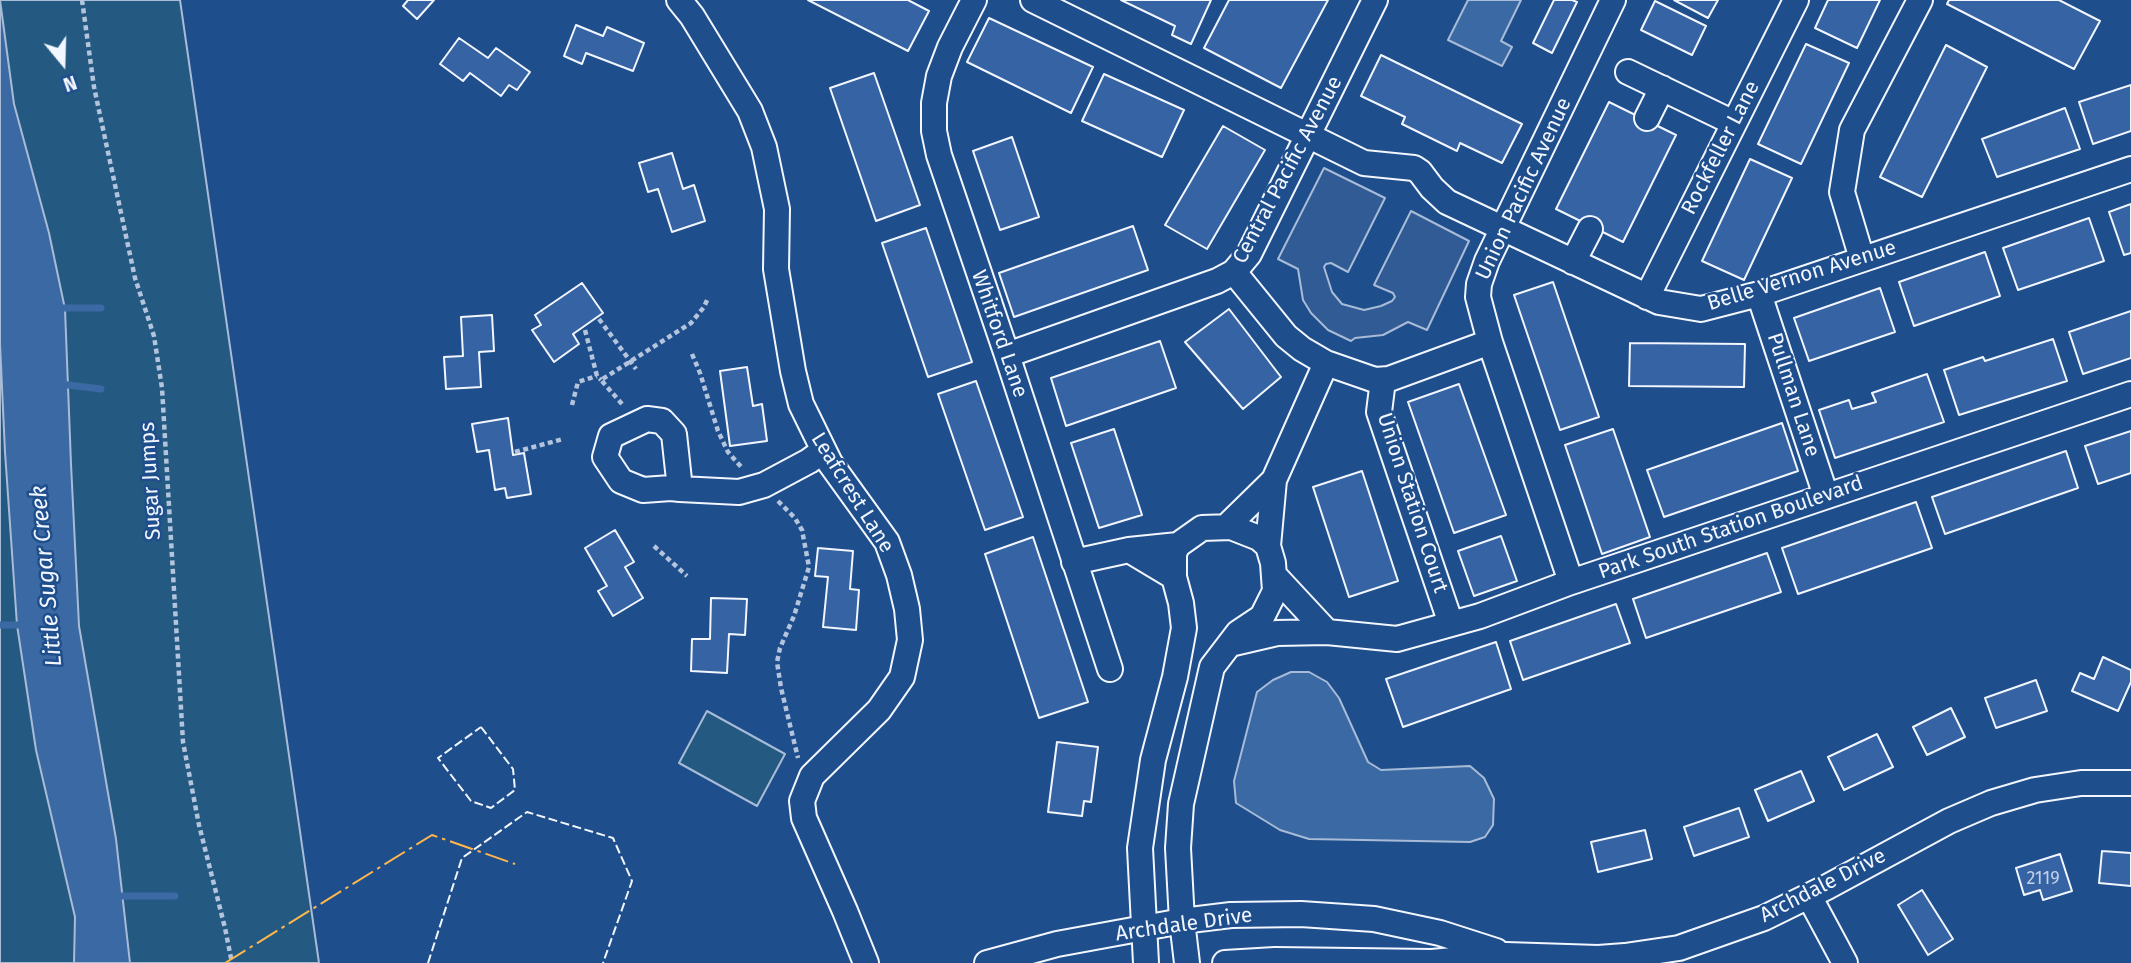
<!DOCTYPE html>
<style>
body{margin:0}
#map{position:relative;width:2131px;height:963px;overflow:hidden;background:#1f4e8c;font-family:"Fira Sans",sans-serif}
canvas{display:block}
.north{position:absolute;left:28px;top:28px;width:70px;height:70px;-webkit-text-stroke:5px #1f4e8c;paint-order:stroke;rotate:161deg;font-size:19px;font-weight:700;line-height:28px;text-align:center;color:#f2f6ff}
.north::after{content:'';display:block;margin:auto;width:24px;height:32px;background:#f2f6ff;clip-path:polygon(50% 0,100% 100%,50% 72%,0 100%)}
</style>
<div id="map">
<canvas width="2131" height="963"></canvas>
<div class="north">N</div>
</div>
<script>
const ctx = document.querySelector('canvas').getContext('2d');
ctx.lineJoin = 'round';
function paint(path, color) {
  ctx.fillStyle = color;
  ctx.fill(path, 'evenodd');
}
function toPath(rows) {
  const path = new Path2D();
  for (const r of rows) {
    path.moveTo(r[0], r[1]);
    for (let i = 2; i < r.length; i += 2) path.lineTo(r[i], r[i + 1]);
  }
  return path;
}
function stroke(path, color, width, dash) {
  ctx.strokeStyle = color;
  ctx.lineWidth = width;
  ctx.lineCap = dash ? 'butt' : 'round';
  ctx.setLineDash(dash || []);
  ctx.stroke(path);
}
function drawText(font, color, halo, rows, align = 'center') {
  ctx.font = font + ' "Fira Sans",sans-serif';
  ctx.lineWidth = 5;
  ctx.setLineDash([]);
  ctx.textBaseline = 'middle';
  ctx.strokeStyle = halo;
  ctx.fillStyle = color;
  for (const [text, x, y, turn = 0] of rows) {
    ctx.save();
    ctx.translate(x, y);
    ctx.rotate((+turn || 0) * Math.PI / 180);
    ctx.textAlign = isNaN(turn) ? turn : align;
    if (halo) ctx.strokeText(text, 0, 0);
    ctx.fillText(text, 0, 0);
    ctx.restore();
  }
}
const green = toPath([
 [0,0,180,0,319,963,0,963,0,0],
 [707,711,785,754,757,806,679,763,707,711]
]);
paint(green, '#245a82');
stroke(green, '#a8bbd7', 2);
const parking = toPath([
 [1324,168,1385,198,1348,272,1331,263,1326,264,1324,267,1332,292,1342,304,1364,310,1381,306,1392,301,1395,297,1393,293,1374,285,1411,211,1469,241,1427,330,1408,322,1383,335,1355,338,1351,341,1328,330,1311,313,1303,300,1298,269,1278,259,1324,168]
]);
paint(parking, '#305b95');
stroke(parking, '#a8bbd7', 2);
const water = toPath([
 [0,0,14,104,49,233,65,309,71,464,79,626,116,839,130,963,74,963,75,917,36,750,17,625,5,452,0,344,0,0],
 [1468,0,1521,0,1501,41,1512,47,1502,66,1448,40,1468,0],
 [1291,672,1309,672,1327,682,1339,698,1368,762,1381,770,1470,766,1484,778,1494,799,1493,825,1485,837,1470,842,1309,839,1280,830,1236,803,1234,781,1257,692,1273,680,1291,672]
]);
paint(water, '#3b69a3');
stroke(water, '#a8bbd7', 2);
stroke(toPath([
 [56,308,101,308],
 [60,384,101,389],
 [0,625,24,625],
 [116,896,175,896]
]), '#3b69a3', 7);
const building = toPath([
 [408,0,434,0,417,19,403,6,408,0],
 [808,0,908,0,929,11,908,51,808,0],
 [1121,0,1211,0,1191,44,1172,35,1175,26,1121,0],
 [1229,0,1328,0,1281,88,1204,48,1229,0],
 [1554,0,1572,0,1577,2,1552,53,1533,43,1554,0],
 [1674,0,1718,0,1708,18,1674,0],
 [1828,0,1880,0,1857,48,1815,28,1828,0],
 [1949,0,2059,0,2100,21,2074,69,1947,4,1949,0],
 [1655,1,1706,26,1692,55,1641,30,1655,1],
 [989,18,1093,67,1071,113,967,62,989,18],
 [576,25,603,36,607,27,644,43,633,71,586,53,582,64,564,56,576,25],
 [459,38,488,58,496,48,530,72,517,90,509,85,501,96,470,73,463,81,440,64,459,38],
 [1806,44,1849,63,1801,164,1758,144,1806,44],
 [1946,45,1987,67,1922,197,1880,177,1946,45],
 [1381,55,1522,124,1502,163,1460,143,1457,151,1402,124,1405,117,1361,96,1381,55],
 [874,73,920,205,876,221,830,88,874,73],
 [1104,74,1184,110,1162,157,1082,121,1104,74],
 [2131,85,2131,131,2093,144,2079,102,2131,85],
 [1609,102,1676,135,1623,242,1556,209,1609,102],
 [2065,108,2080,149,1997,177,1982,139,2065,108],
 [1223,126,1265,150,1207,249,1165,225,1223,126],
 [1012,137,1039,217,1000,230,973,151,1012,137],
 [672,153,683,189,694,185,705,221,672,232,658,189,648,192,639,163,672,153],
 [1750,159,1792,178,1744,280,1702,261,1750,159],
 [2131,204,2131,253,2124,255,2109,212,2131,204],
 [2089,218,2104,261,2018,290,2003,248,2089,218],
 [1133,226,1148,270,1014,317,999,273,1133,226],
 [926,228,972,362,928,377,882,243,926,228],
 [1985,252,2000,296,1914,326,1899,282,1985,252],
 [1553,282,1599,417,1560,430,1514,295,1553,282],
 [582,283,603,313,573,334,579,344,554,362,532,330,541,325,535,315,582,283],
 [1880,288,1895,332,1809,361,1794,318,1880,288],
 [1229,309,1281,377,1243,409,1185,342,1229,309],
 [2131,311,2131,358,2083,374,2069,332,2131,311],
 [492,315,494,351,479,352,481,387,446,389,444,357,463,356,461,317,492,315],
 [2053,339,2067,381,1959,415,1944,370,1983,357,1985,361,2053,339],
 [1160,341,1176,388,1066,426,1051,378,1160,341],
 [1630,343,1745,344,1744,387,1629,386,1630,343],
 [747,367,753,406,762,404,767,441,730,446,720,371,747,367],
 [1927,374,1944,422,1835,458,1819,410,1849,400,1852,409,1876,402,1872,393,1927,374],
 [976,381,1023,517,985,530,938,394,976,381],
 [1459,384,1506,515,1454,533,1408,402,1459,384],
 [508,418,513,455,524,453,531,494,507,498,505,488,495,490,489,450,477,452,472,424,508,418],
 [1782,423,1798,471,1664,517,1647,470,1782,423],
 [1114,429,1142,515,1099,528,1071,443,1114,429],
 [1613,429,1650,537,1602,554,1565,445,1613,429],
 [2131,431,2131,473,2098,484,2085,446,2131,431],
 [2066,451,2078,488,1945,534,1932,497,2066,451],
 [1362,471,1398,581,1349,597,1313,487,1362,471],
 [1916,502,1932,548,1798,594,1782,548,1916,502],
 [615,530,634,562,625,567,643,598,613,616,598,591,607,586,585,548,615,530],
 [1501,536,1517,581,1474,596,1458,551,1501,536],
 [1033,537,1088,702,1039,718,985,554,1033,537],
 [818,548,853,551,850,589,859,590,856,630,823,627,828,577,815,576,818,548],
 [1767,553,1781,592,1646,638,1633,599,1767,553],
 [711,598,747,599,745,635,729,634,727,673,691,671,692,639,710,639,711,598],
 [1616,604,1630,643,1523,680,1510,641,1616,604],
 [1496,642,1511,689,1403,727,1386,679,1496,642],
 [2103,657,2131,670,2131,682,2118,711,2072,691,2080,673,2094,679,2103,657],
 [2036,680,2047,711,1996,728,1985,698,2036,680],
 [1951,708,1965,737,1927,755,1913,727,1951,708],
 [1877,734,1893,767,1844,790,1828,757,1877,734],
 [1057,742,1098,747,1091,802,1084,801,1082,816,1048,812,1057,742],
 [1801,771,1814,801,1768,821,1755,790,1801,771],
 [1739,808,1749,837,1694,856,1684,827,1739,808],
 [1645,830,1652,859,1598,872,1591,842,1645,830],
 [2102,851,2131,853,2131,886,2099,883,2102,851],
 [2060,854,2072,891,2043,900,2040,890,2024,895,2016,868,2060,854],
 [1922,890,1953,939,1928,955,1898,905,1922,890]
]);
paint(building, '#3563a3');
stroke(building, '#f2f6ff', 2);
const minor = toPath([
 [679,0,692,16,750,111,764,147,777,209,776,269,793,371,801,404,830,463,887,542,899,575,907,609,910,640,902,677,879,710,812,776,802,801,804,818,845,911,866,963],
 [974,0,950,47,939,76,934,103,934,131,939,155,1007,355,1110,669],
 [1033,0,1364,163,1414,168,1420,172,1432,188,1447,202,1659,302,1701,309,1759,294,2131,169],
 [1628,72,1734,123],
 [1647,118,1662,88],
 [1862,259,1842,192,1852,130,1920,0],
 [1573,262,1590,229],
 [1234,272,1286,336,1302,349,1326,363,1375,380,1389,379,1490,342],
 [1759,294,1826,496],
 [1647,297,1796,0],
 [1007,355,1217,281,1234,272,1249,254,1375,0],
 [1383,380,1379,412,1451,624],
 [1274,480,1326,363],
 [680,489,674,434,662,421,647,419,611,436,605,457,621,481,643,490,671,488,680,489,739,492,764,485,809,461,823,451],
 [1226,527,1274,480,1268,546],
 [1074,562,1129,550],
 [1174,577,1129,550,1178,545],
 [1571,582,1490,342,1478,297,1479,284,1487,261,1613,0],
 [1327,632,1397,639,1480,616,1571,582,2131,394],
 [1234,643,1277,633,1327,632,1274,575],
 [1809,896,1845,963],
 [987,963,1057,944,1182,921,1231,915,1301,914,1374,919,1440,933,1496,951],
 [1146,963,1140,848,1153,760,1175,677,1184,628,1181,603,1174,577,1174,553,1178,545,1202,528,1231,527,1259,538,1268,546,1273,563,1275,591,1262,617,1238,633,1212,667,1181,804,1178,848,1182,921,1187,963],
 [1225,963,1275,960,1432,962,1506,955,1598,958,1625,956,1679,948,1764,918,1827,887,1949,821,1991,803,2035,790,2081,783,2131,783]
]);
stroke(minor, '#f2f6ff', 28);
stroke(toPath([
 [82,0,94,87,135,278,154,336,162,388,183,742,199,825,225,928,232,963],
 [599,319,636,369],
 [585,330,597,376,601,380],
 [692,354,700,373,718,431,728,452,743,469],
 [622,404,601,380,691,323,704,307,708,298],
 [572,405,578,382,597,376],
 [515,452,563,439],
 [778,501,795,518,802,530,809,567,794,616,780,648,777,662,781,688,798,758],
 [654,546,687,576]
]), '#b3c4dc', 4.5, [5, 3.5]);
stroke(minor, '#1f4e8c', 24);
stroke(toPath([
 [481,727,513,769,515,790,491,808,471,801,438,758,481,727],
 [428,963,462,858,527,812,613,838,632,881,603,963]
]), '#f2f6ff', 2, [9, 3.5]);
stroke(toPath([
 [225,963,432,835,515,864]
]), '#ffb74d', 2, [24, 5, 3.5, 5]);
drawText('18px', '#c3d1e8', null, [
 ["2119",2043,879]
]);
drawText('21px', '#f2f6ff', '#1f4e8c', [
 ["Rockfeller Lane",1721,148,-63],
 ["Central Pacific Avenue",1288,170,-62],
 ["Union Pacific Avenue",1524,189,-65],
 ["Belle Vernon Avenue",1802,276,-17],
 ["Whitford Lane",999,334,71],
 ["Pullman Lane",1793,395,72],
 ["Sugar Jumps",151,481,-93],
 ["Leafcrest Lane",852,493,58],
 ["Union Station Court",1412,503,72],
 ["Park South Station Boulevard",1731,528,-19],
 ["Archdale Drive",1823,886,-27],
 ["Archdale Drive",1184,925,-8]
]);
drawText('italic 23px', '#f2f6ff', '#1f4e8c', [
 ["Little Sugar Creek",47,576,-95]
]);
</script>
